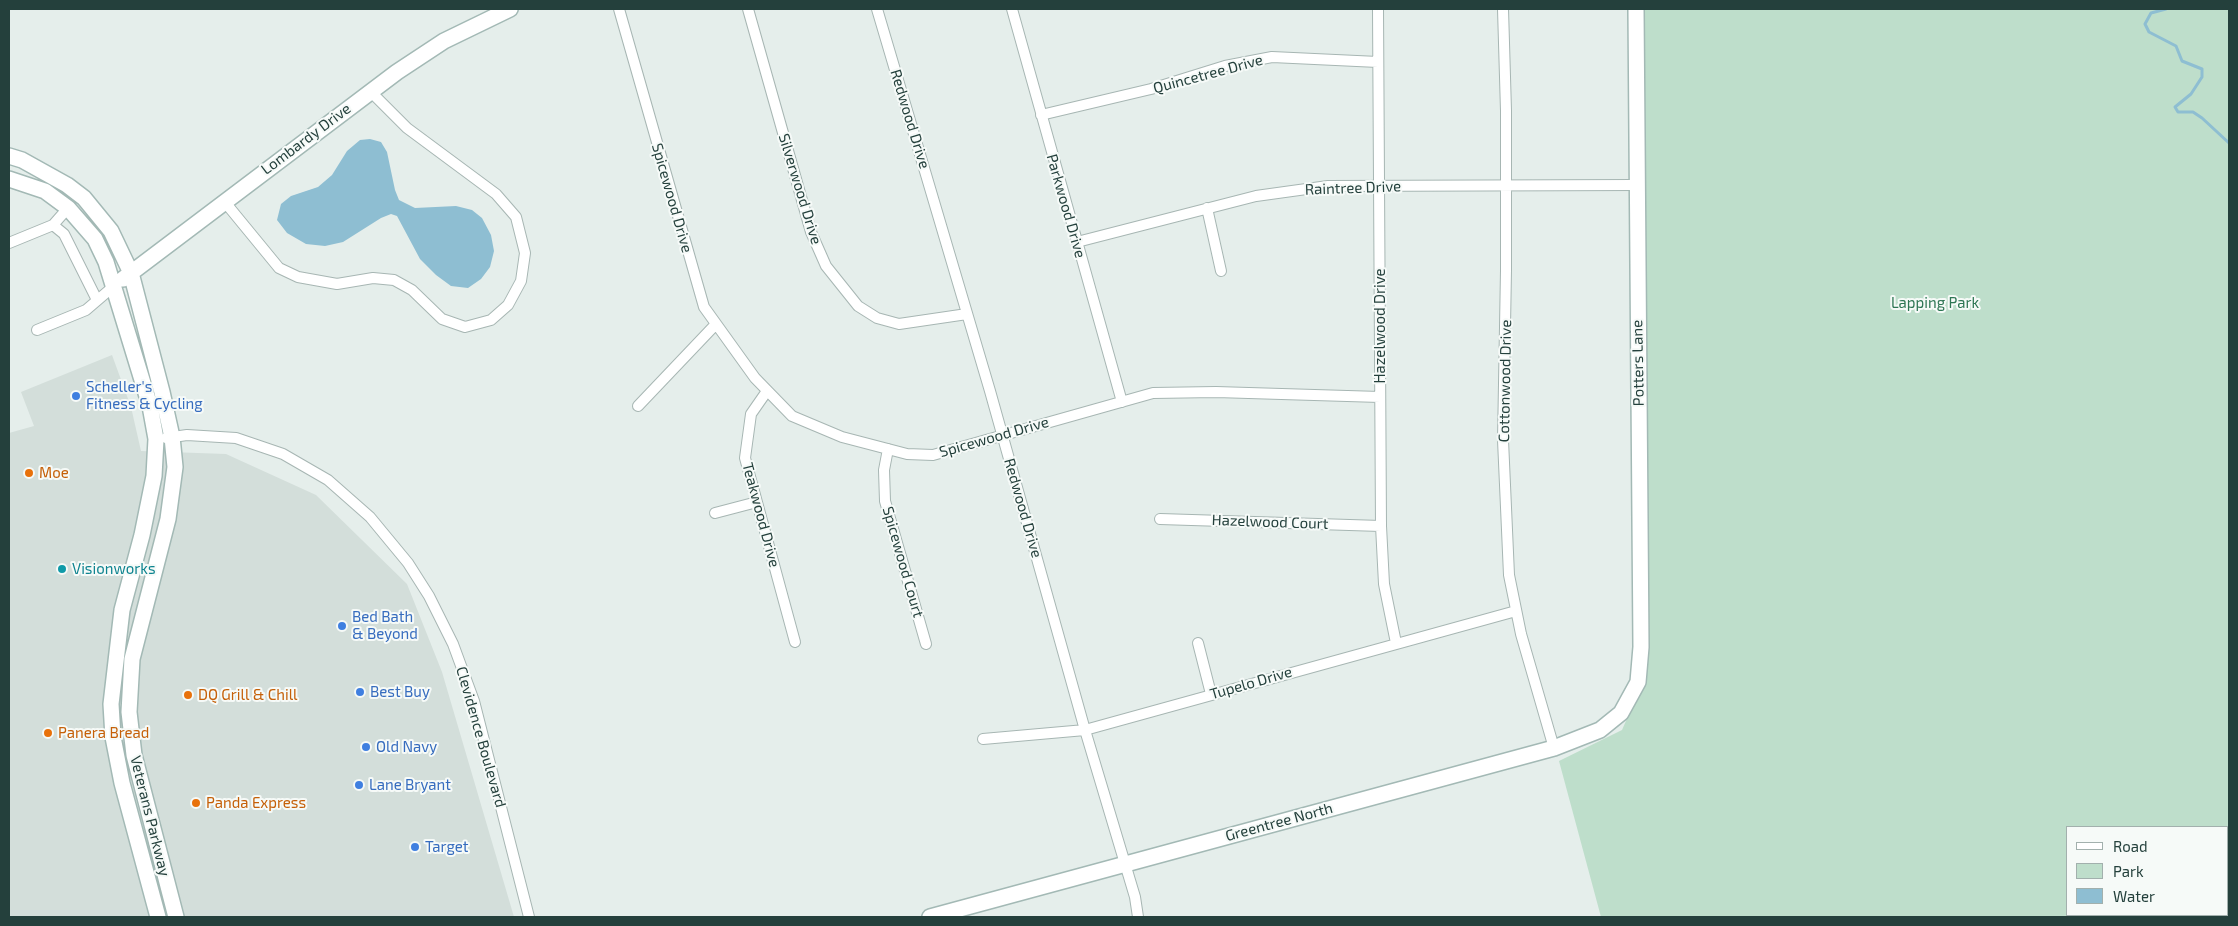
<!DOCTYPE html>
<style>
body{margin:0}
#map{position:relative;width:2238px;height:926px;overflow:hidden;background:#e5eeeb;font-family:"Exo 2",sans-serif}
canvas{display:block}
.frame{position:absolute;inset:0;border:10px solid #24403c;pointer-events:none}
.legend{position:absolute;left:2066px;top:826px;width:162px;height:90px;box-sizing:border-box;background:#f6faf8;border:1px solid #a2b0ad;margin:0;padding:6px 9px;list-style:none;font-size:15px;color:#24403c}
.legend li{display:flex;align-items:center;gap:10px;height:25px}
.legend b{width:25px;border:1px solid #a2b0ad}
</style>
<div id="map">
<canvas width="2238" height="926"></canvas>
<div class="frame"></div>
<ul class="legend">
<li><b style="height:6px;background:#fff"></b>Road</li>
<li><b style="height:14px;background:#bedecb"></b>Park</li>
<li><b style="height:14px;background:#8ebed2"></b>Water</li>
</ul>
</div>
<script>
const ctx = document.querySelector('canvas').getContext('2d');
ctx.lineJoin = 'round';
function paint(path, color) {
  ctx.fillStyle = color;
  ctx.fill(path, 'evenodd');
}
function toPath(rows) {
  const path = new Path2D();
  for (const r of rows) {
    path.moveTo(r[0], r[1]);
    for (let i = 2; i < r.length; i += 2) path.lineTo(r[i], r[i + 1]);
  }
  return path;
}
function stroke(path, color, width, dash) {
  ctx.strokeStyle = color;
  ctx.lineWidth = width;
  ctx.lineCap = dash ? 'butt' : 'round';
  ctx.setLineDash(dash || []);
  ctx.stroke(path);
}
function drawText(font, color, halo, rows, align = 'center') {
  ctx.font = font + ' "Exo 2",sans-serif';
  ctx.lineWidth = 4;
  ctx.setLineDash([]);
  ctx.textBaseline = 'middle';
  ctx.strokeStyle = halo;
  ctx.fillStyle = color;
  for (const [text, x, y, turn = 0] of rows) {
    ctx.save();
    ctx.translate(x, y);
    ctx.rotate((+turn || 0) * Math.PI / 180);
    ctx.textAlign = isNaN(turn) ? turn : align;
    if (halo) ctx.strokeText(text, 0, 0);
    ctx.fillText(text, 0, 0);
    ctx.restore();
  }
}
paint(toPath([
 [112,355,131,407,141,451,226,454,316,495,407,584,442,672,514,917,9,917,9,433,34,426,21,392]
]), '#d3deda');
paint(toPath([
 [1637,9,2229,9,2229,917,1601,917,1559,761,1622,730,1639,691],
 [2067,827,2227,827,2227,915,2067,915]
]), '#bedecb');
paint(toPath([
 [370,139,381,142,387,152,395,190,399,200,415,208,456,206,472,210,482,218,491,235,494,251,490,267,481,279,468,288,451,286,436,275,420,259,397,216,391,214,381,218,343,242,325,246,306,244,287,233,277,220,281,204,291,196,318,187,332,175,347,151,360,140]
]), '#8ebed2');
stroke(toPath([
 [2166,9,2151,13,2145,24,2149,32,2176,46,2182,61,2202,69,2202,77,2191,94,2175,107,2178,112,2193,112,2202,118,2229,143]
]), '#8ebed2', 3);
const street = toPath([
 [619,9,704,307,755,378,792,416,842,437,907,454,933,455,1153,393,1216,392,1380,397],
 [748,9,811,232,826,266,858,306,877,318,899,324,967,314],
 [877,9,990,391,1085,730,1135,897,1138,917],
 [1012,9,1122,402],
 [1378,9,1381,526,1384,584,1396,643],
 [1503,9,1506,111,1506,270,1503,440,1509,575,1521,634,1554,748],
 [1041,115,1151,89,1225,66,1272,57,1378,62],
 [224,201,279,268,298,277,337,284,373,278,394,280,412,290,442,319,465,327,491,320,508,305,521,281,525,253,516,217,496,194,407,128,370,91],
 [1207,208,1221,271],
 [53,225,64,234,97,300],
 [1077,242,1256,196,1328,186,1636,185],
 [9,243,53,225,68,208],
 [37,330,86,310,114,286],
 [767,391,751,414,745,458,795,642],
 [638,406,716,324],
 [166,438,187,435,236,438,283,454,328,480,370,517,408,563,429,596,453,644,474,701,529,917],
 [888,449,884,470,885,501,926,644],
 [715,513,757,502],
 [1160,519,1381,526],
 [1198,643,1211,694],
 [983,739,1085,730,1516,611]
]);
const secondary = toPath([
 [9,156,22,160,67,185,84,198,111,231,131,273,162,392,172,437,175,467,168,519,132,659,129,712,134,755,176,917],
 [9,179,45,191,68,208,95,239,106,262,150,406,156,439,154,476,142,535,122,610,111,704,113,737,122,783,158,917],
 [123,279,397,72,444,41,510,9],
 [930,917,1554,748,1600,730,1621,713,1638,682,1641,647,1636,9]
]);
stroke(street, '#a7b6b3', 12);
stroke(secondary, '#a3b9b5', 18);
stroke(street, '#fff', 10);
stroke(secondary, '#fff', 15);
for (const [x, y, r, color] of [
 [76,396,5,"#3f7fe0"],
 [29,473,5,"#e8710a"],
 [62,569,5,"#0f9aa8"],
 [342,626,5,"#3f7fe0"],
 [360,692,5,"#3f7fe0"],
 [188,695,5,"#e8710a"],
 [48,733,5,"#e8710a"],
 [366,747,5,"#3f7fe0"],
 [359,785,5,"#3f7fe0"],
 [196,803,5,"#e8710a"],
 [415,847,5,"#3f7fe0"]
]) {
  const dot = new Path2D();
  dot.arc(x, y, r, 0, 2 * Math.PI);
  ctx.fillStyle = color;
  ctx.fill(dot);
  stroke(dot, '#f6faf8', 2);
}
drawText('15px', '#24403c', '#f6faf8', [
 ["Quincetree Drive",1208,74,-15],
 ["Redwood Drive",910,119,73],
 ["Lombardy Drive",306,139,-37],
 ["Raintree Drive",1353,188,-2],
 ["Silverwood Drive",800,189,73],
 ["Spicewood Drive",672,198,74],
 ["Parkwood Drive",1066,206,74],
 ["Hazelwood Drive",1380,326,-90],
 ["Potters Lane",1638,363,-91],
 ["Cottonwood Drive",1505,381,-89],
 ["Spicewood Drive",994,437,-16],
 ["Redwood Drive",1023,508,74],
 ["Teakwood Drive",761,515,75],
 ["Hazelwood Court",1270,522,2],
 ["Spicewood Court",903,562,74],
 ["Tupelo Drive",1251,683,-16],
 ["Clevidence Boulevard",481,737,74],
 ["Veterans Parkway",150,816,76],
 ["Greentree North",1279,822,-15]
]);
drawText('15px', '#2e7654', '#f6faf8', [
 ["Lapping Park",1935,303]
]);
drawText('15px', '#366cbe', '#f6faf8', [
 ["Scheller's",86,387],
 ["Fitness & Cycling",86,404],
 ["Bed Bath",352,617],
 ["& Beyond",352,634],
 ["Best Buy",370,692],
 ["Old Navy",376,747],
 ["Lane Bryant",369,785],
 ["Target",425,847]
], 'left');
drawText('15px', '#c56008', '#f6faf8', [
 ["Moe",39,473],
 ["DQ Grill & Chill",198,695],
 ["Panera Bread",58,733],
 ["Panda Express",206,803]
], 'left');
drawText('15px', '#0d838f', '#f6faf8', [
 ["Visionworks",72,569]
], 'left');
</script>
